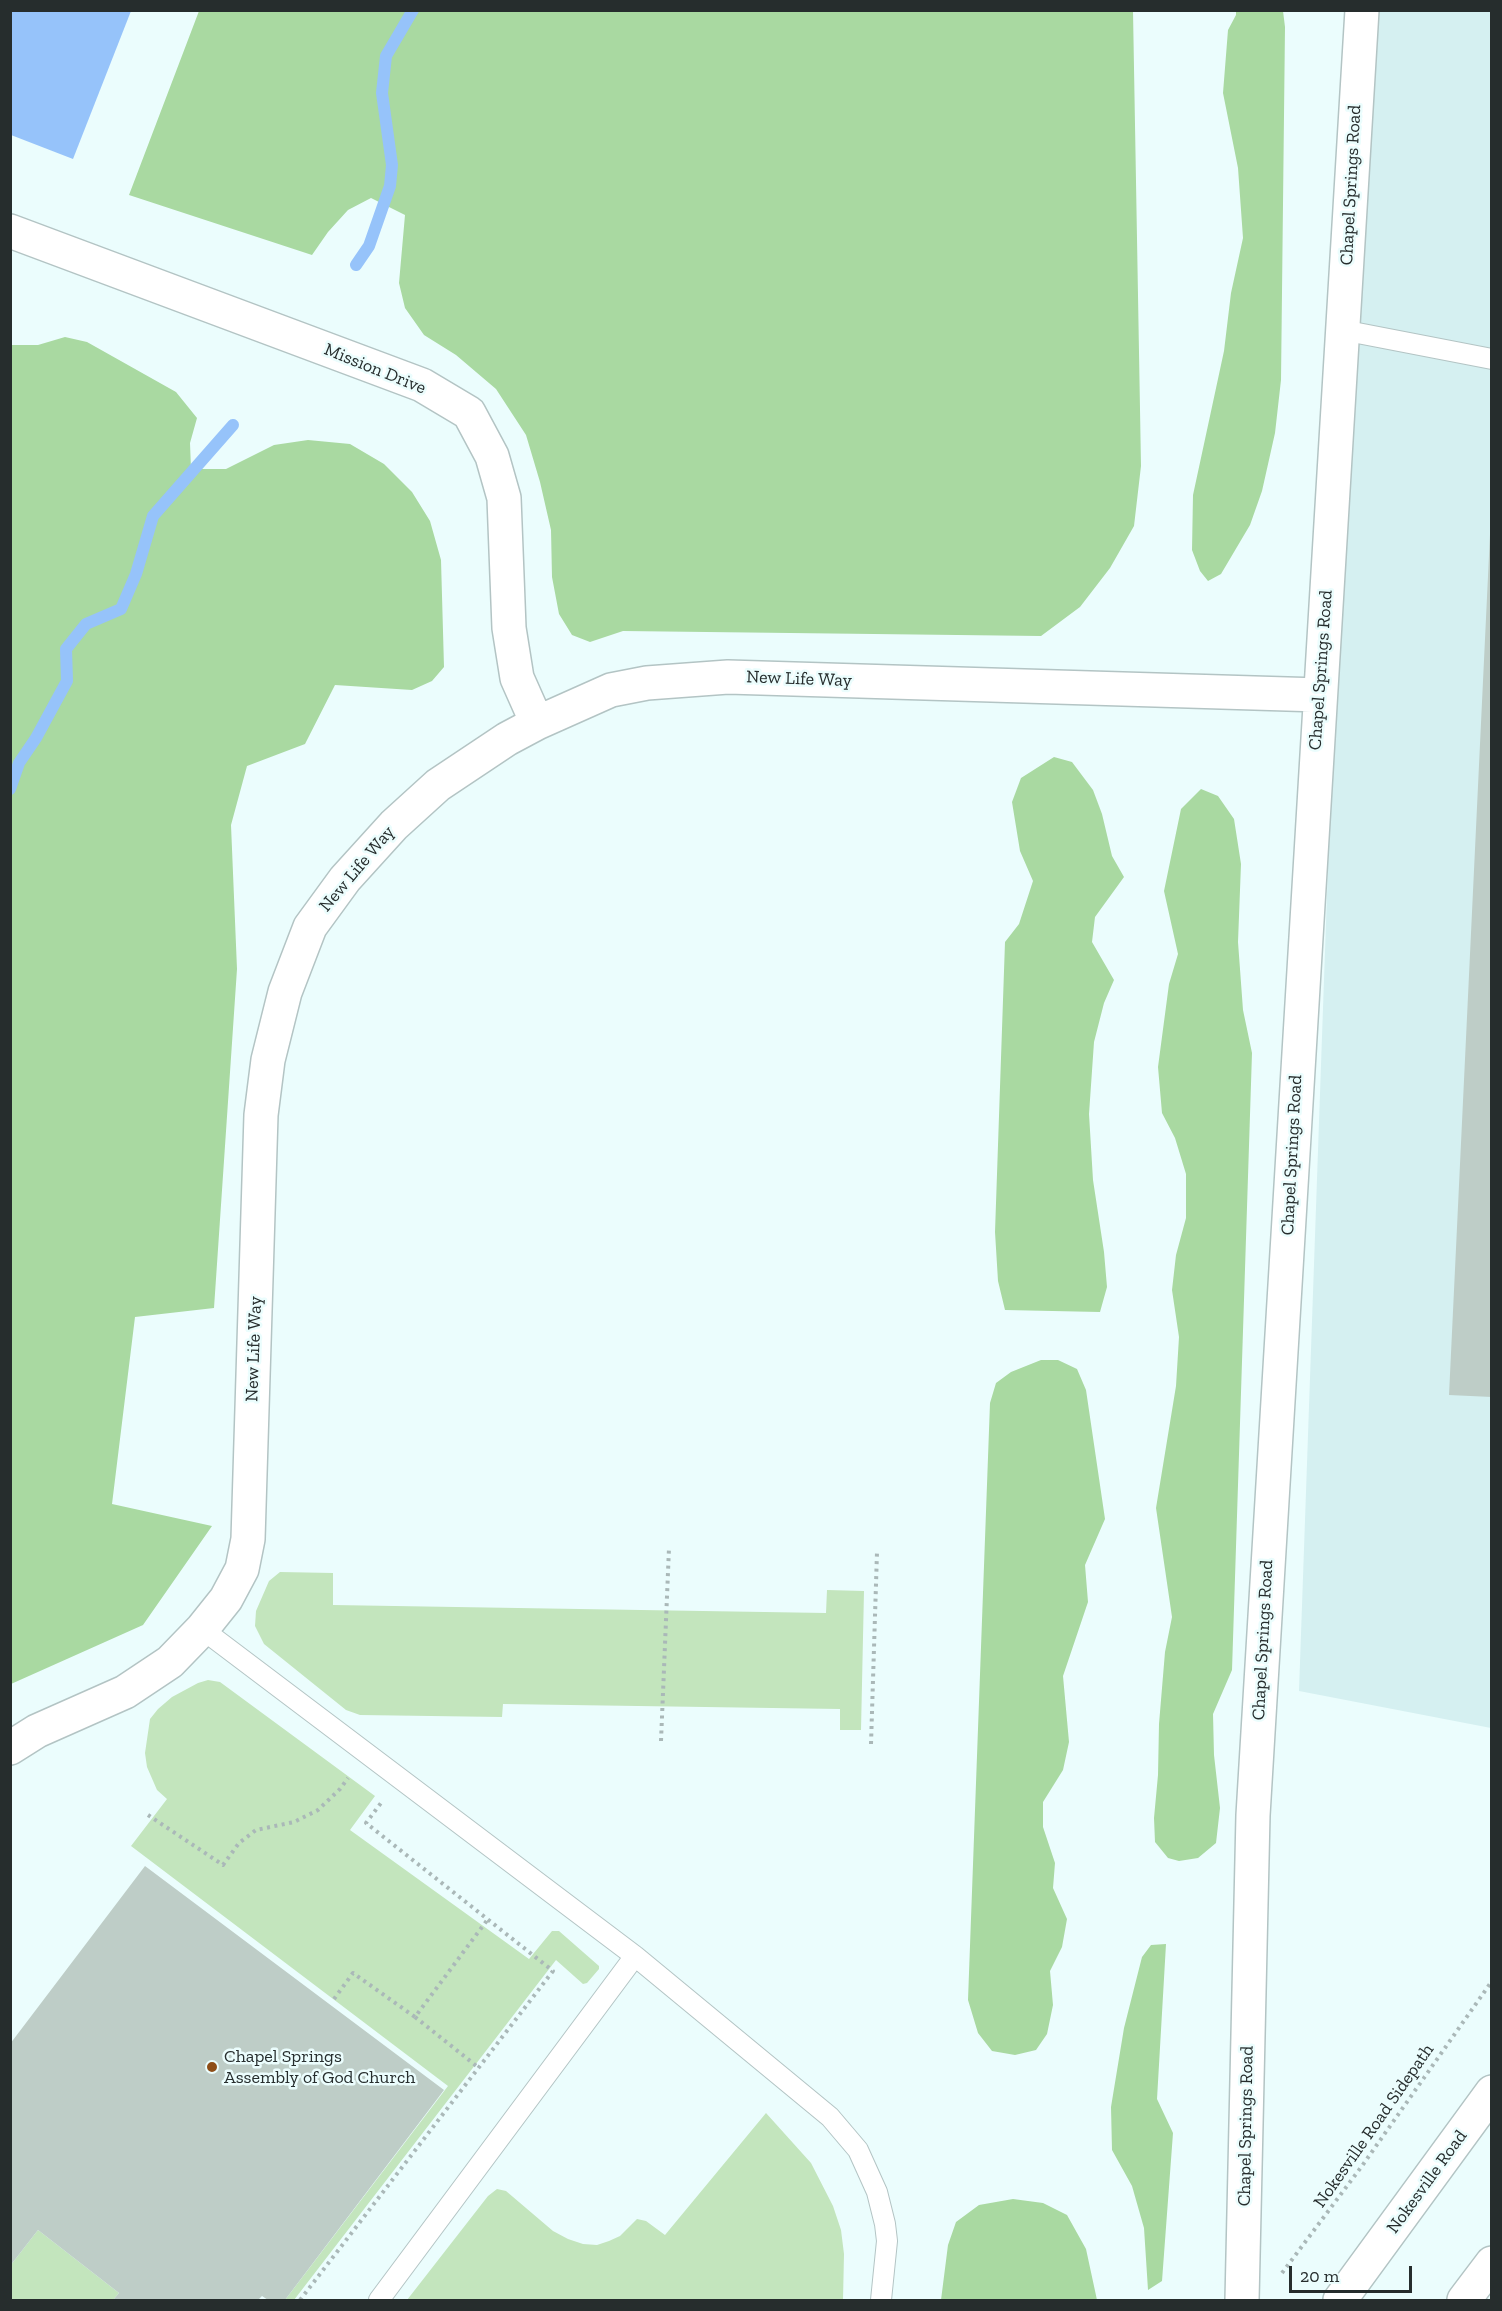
<!DOCTYPE html>
<style>
body{margin:0}
#map{position:relative;width:1502px;height:2311px;overflow:hidden;background:#ebfdfd;font-family:"Zilla Slab",serif}
canvas{display:block}
.frame{position:absolute;inset:0;border:12px solid #262d2d;pointer-events:none}
.scale{position:absolute;left:1289px;top:2266px;width:123px;height:27px;box-sizing:border-box;border:3px solid #262d2d;border-top:0;padding-left:8px;font-size:18px;line-height:21px;white-space:nowrap;color:#262d2d;-webkit-text-stroke:4px #ebfdfd;paint-order:stroke}
</style>
<div id="map">
<canvas width="1502" height="2311"></canvas>
<div class="frame"></div>
<div class="scale">20 m</div>
</div>
<script>
const ctx = document.querySelector('canvas').getContext('2d');
ctx.lineJoin = 'round';
function paint(path, color) {
  ctx.fillStyle = color;
  ctx.fill(path, 'evenodd');
}
function toPath(rows) {
  const path = new Path2D();
  for (const r of rows) {
    path.moveTo(r[0], r[1]);
    for (let i = 2; i < r.length; i += 2) path.lineTo(r[i], r[i + 1]);
  }
  return path;
}
function stroke(path, color, width, dash) {
  ctx.strokeStyle = color;
  ctx.lineWidth = width;
  ctx.lineCap = dash ? 'butt' : 'round';
  ctx.setLineDash(dash || []);
  ctx.stroke(path);
}
function drawText(font, color, halo, rows, align = 'center') {
  ctx.font = font + ' "Zilla Slab",serif';
  ctx.lineWidth = 5;
  ctx.setLineDash([]);
  ctx.textBaseline = 'middle';
  ctx.strokeStyle = halo;
  ctx.fillStyle = color;
  for (const [text, x, y, turn = 0] of rows) {
    ctx.save();
    ctx.translate(x, y);
    ctx.rotate((+turn || 0) * Math.PI / 180);
    ctx.textAlign = isNaN(turn) ? turn : align;
    if (halo) ctx.strokeText(text, 0, 0);
    ctx.fillText(text, 0, 0);
    ctx.restore();
  }
}
paint(toPath([
 [1361,11,1491,11,1491,1728,1299,1691,1353,155]
]), '#d5f0f1');
paint(toPath([
 [280,1572,333,1573,333,1605,826,1613,827,1590,864,1591,861,1730,840,1730,840,1709,503,1704,502,1717,360,1715,346,1710,264,1644,255,1626,256,1611,269,1581],
 [208,1680,220,1682,375,1796,350,1830,529,1959,552,1931,559,1931,599,1966,599,1969,587,1983,583,1984,556,1960,294,2300,285,2300,448,2086,131,1846,167,1799,157,1790,147,1767,145,1753,150,1719,158,1709,172,1697,198,1683],
 [766,2113,811,2163,833,2206,841,2230,844,2254,843,2300,407,2300,488,2196,497,2189,506,2191,553,2231,568,2239,583,2244,597,2245,609,2241,620,2236,637,2219,646,2221,665,2235],
 [38,2230,119,2293,113,2300,11,2300,10,2266]
]), '#c3e5bd');
paint(toPath([
 [199,11,1133,11,1141,466,1134,526,1110,568,1080,607,1041,636,623,631,590,642,572,635,559,614,552,577,551,530,540,482,526,435,496,389,456,355,424,335,405,308,399,283,405,215,371,198,348,210,328,232,312,255,129,195],
 [1236,11,1283,11,1285,27,1281,380,1275,433,1262,491,1250,525,1221,574,1208,581,1200,571,1192,550,1193,495,1224,351,1231,293,1243,238,1238,168,1223,93,1228,30,1236,15],
 [65,337,87,342,176,392,197,418,190,443,191,469,226,469,274,445,308,440,350,444,384,464,412,492,430,521,441,560,444,667,432,681,412,690,335,685,305,744,247,766,231,825,237,969,214,1308,135,1317,112,1504,212,1526,143,1625,11,1684,10,345,38,345],
 [1054,757,1072,762,1093,790,1102,814,1112,856,1124,877,1095,917,1092,942,1114,980,1104,1003,1094,1042,1089,1114,1093,1180,1104,1252,1107,1287,1100,1312,1005,1310,998,1281,995,1232,1005,942,1019,924,1033,881,1020,851,1012,802,1021,778],
 [1201,789,1218,796,1234,819,1241,864,1238,942,1243,1010,1252,1053,1232,1670,1213,1714,1214,1755,1220,1808,1216,1843,1198,1858,1179,1861,1168,1858,1155,1842,1154,1818,1158,1775,1159,1724,1165,1652,1172,1617,1156,1508,1176,1386,1179,1337,1172,1290,1176,1255,1186,1218,1186,1174,1175,1138,1162,1113,1158,1067,1169,984,1178,954,1164,891,1181,809],
 [1041,1360,1058,1360,1077,1369,1086,1390,1105,1519,1085,1565,1088,1602,1063,1676,1069,1742,1063,1770,1043,1802,1043,1827,1055,1863,1053,1888,1067,1919,1062,1947,1050,1971,1053,2005,1047,2034,1036,2050,1015,2055,992,2051,978,2033,968,2000,990,1403,996,1383,1011,1372],
 [1166,1944,1157,2099,1173,2133,1162,2281,1148,2290,1144,2228,1132,2186,1112,2150,1111,2107,1124,2028,1142,1957,1151,1945],
 [1013,2199,1043,2203,1067,2215,1086,2249,1097,2300,941,2300,948,2245,956,2222,979,2205]
]), '#a9d9a1');
paint(toPath([
 [10,11,131,11,73,159,11,135]
]), '#96c3fa');
stroke(toPath([
 [356,265,369,246,390,186,392,165,382,93,386,56,413,10],
 [10,789,19,763,36,738,67,681,66,649,86,624,121,609,136,574,153,516,233,425]
]), '#96c3fa', 12);
paint(toPath([
 [1490,534,1492,534,1492,1397,1449,1395],
 [145,1866,444,2090,285,2300,268,2300,262,2296,258,2300,113,2300,119,2293,38,2230,10,2266,10,2044]
]), '#becdc7');
const service = toPath([
 [1342,330,1492,359],
 [202,1629,635,1956,830,2117,858,2150,877,2192,885,2224,887,2241,881,2300],
 [379,2300,635,1956]
]);
const minor = toPath([
 [10,231,422,385,469,413,492,456,504,498,509,628,517,678,537,723],
 [10,1748,37,1731,125,1692,170,1662,202,1629,226,1599,242,1569,248,1539,261,1115,268,1060,285,992,310,927,345,879,394,825,438,785,507,739,537,723,611,690,647,683,728,677,1320,695],
 [1242,2300,1253,1815,1362,10]
]);
const trunk = toPath([
 [1340,2300,1492,2092],
 [1464,2300,1492,2263]
]);
stroke(service, '#b3c4c4', 22);
stroke(minor, '#b3c4c4', 36);
stroke(trunk, '#b3c4c4', 36);
stroke(toPath([
 [661,1741,669,1548],
 [871,1744,877,1552],
 [148,1815,223,1865,239,1843,256,1830,294,1822,318,1810,340,1789,348,1778],
 [334,1999,353,1973,415,2017,488,1919],
 [415,2017,479,2068],
 [1282,2273,1362,2166,1492,1981],
 [300,2300,553,1971,366,1823,381,1803]
]), '#aab8b8', 4, [3, 4.5]);
stroke(service, '#fff', 20);
stroke(minor, '#fff', 33);
stroke(trunk, '#fff', 33);
for (const [x, y, r, color] of [
 [212,2067,6,"#8e4e18"]
]) {
  const dot = new Path2D();
  dot.arc(x, y, r, 0, 2 * Math.PI);
  ctx.fillStyle = color;
  ctx.fill(dot);
  stroke(dot, '#ebfdfd', 2);
}
drawText('18px', '#262d2d', '#ebfdfd', [
 ["Chapel Springs Road",1351,185,-87],
 ["Mission Drive",375,369,22],
 ["Chapel Springs Road",1321,670,-86],
 ["New Life Way",799,679,2],
 ["New Life Way",357,869,-50],
 ["Chapel Springs Road",1292,1155,-87],
 ["New Life Way",254,1349,-88],
 ["Chapel Springs Road",1263,1640,-87],
 ["Chapel Springs Road",1246,2126,-89],
 ["Nokesville Road Sidepath",1374,2126,-55],
 ["Nokesville Road",1427,2182,-54]
]);
drawText('18px', '#262d2d', '#ebfdfd', [
 ["Chapel Springs",224,2057],
 ["Assembly of God Church",224,2078]
], 'left');
</script>
